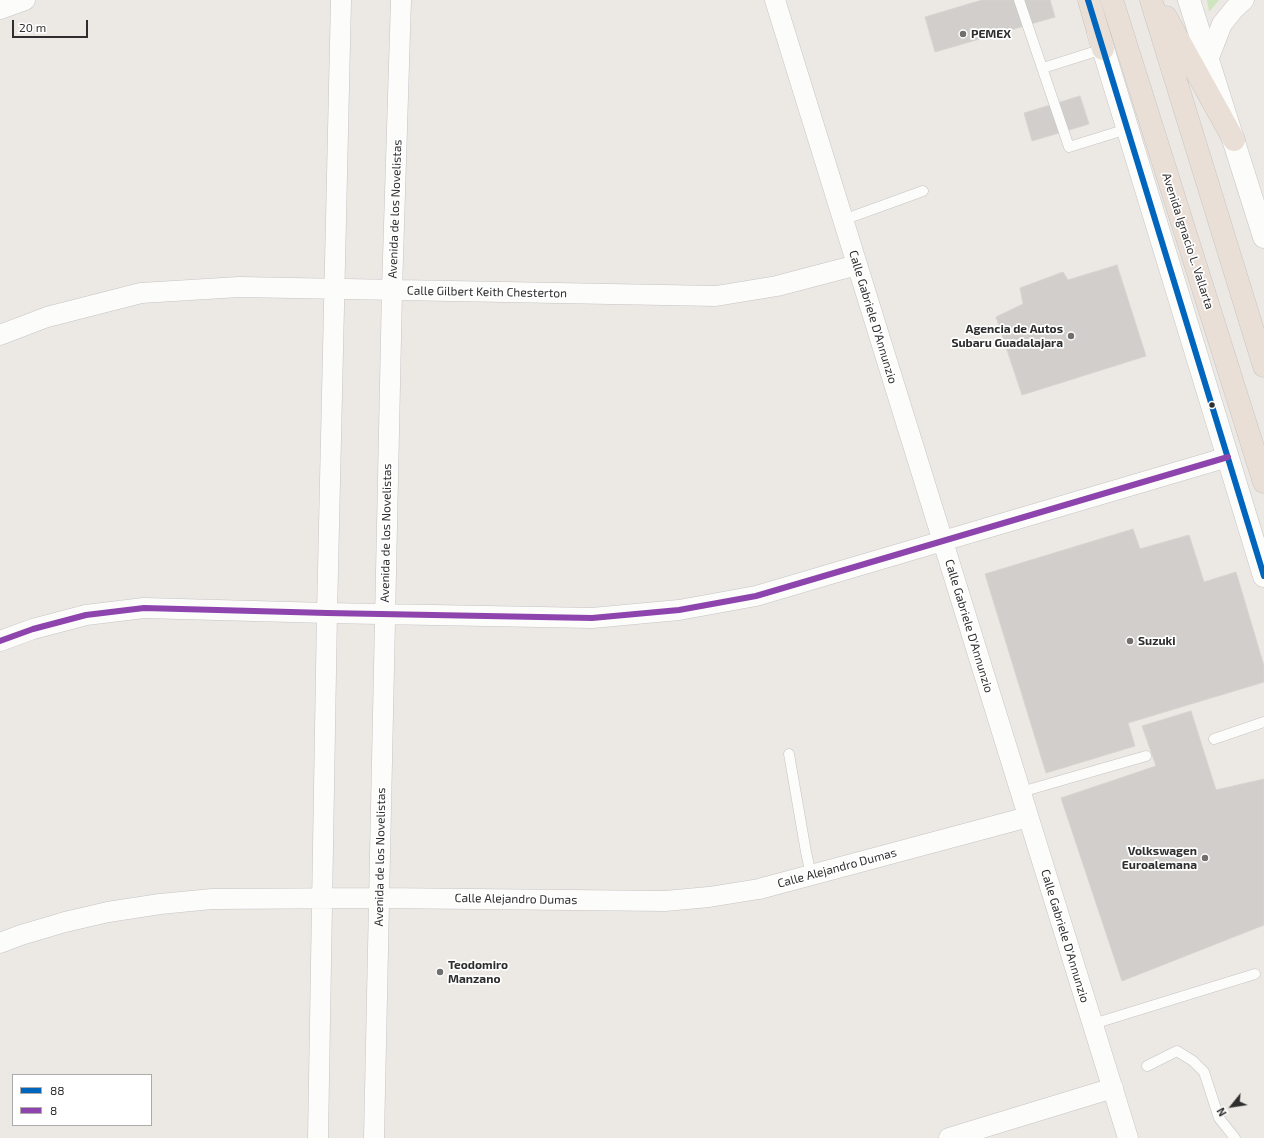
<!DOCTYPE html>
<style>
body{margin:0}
#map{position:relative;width:1264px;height:1138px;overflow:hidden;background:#ece8e4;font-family:"Exo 2",sans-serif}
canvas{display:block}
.legend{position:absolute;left:12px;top:1074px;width:140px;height:52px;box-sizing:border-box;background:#fff;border:1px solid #ababab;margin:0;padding:5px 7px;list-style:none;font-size:12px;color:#2e2e2e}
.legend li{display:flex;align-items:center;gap:8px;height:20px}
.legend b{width:20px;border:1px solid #ababab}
.north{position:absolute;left:1212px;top:1086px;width:40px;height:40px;-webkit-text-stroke:3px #fff;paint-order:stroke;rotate:240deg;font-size:11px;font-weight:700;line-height:16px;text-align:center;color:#2e2e2e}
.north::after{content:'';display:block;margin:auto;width:14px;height:18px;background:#2e2e2e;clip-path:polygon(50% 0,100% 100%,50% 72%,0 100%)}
.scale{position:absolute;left:12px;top:20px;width:76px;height:18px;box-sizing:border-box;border:2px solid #2e2e2e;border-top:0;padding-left:5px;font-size:12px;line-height:14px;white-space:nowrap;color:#2e2e2e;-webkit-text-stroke:3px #fff;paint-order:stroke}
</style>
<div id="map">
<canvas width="1264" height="1138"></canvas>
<ul class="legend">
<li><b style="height:5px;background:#0065bd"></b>88</li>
<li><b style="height:5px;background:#8e44ad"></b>8</li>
</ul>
<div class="north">N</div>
<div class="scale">20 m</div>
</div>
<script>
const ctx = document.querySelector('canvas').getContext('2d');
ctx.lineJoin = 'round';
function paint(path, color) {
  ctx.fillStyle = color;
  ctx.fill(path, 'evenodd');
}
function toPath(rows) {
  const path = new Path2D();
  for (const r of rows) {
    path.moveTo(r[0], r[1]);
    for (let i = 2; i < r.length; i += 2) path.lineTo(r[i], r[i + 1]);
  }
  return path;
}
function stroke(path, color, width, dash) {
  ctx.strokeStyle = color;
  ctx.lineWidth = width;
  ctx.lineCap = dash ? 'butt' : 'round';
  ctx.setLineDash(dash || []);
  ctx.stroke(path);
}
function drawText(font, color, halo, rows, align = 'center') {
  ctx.font = font + ' "Exo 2",sans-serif';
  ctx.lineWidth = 3.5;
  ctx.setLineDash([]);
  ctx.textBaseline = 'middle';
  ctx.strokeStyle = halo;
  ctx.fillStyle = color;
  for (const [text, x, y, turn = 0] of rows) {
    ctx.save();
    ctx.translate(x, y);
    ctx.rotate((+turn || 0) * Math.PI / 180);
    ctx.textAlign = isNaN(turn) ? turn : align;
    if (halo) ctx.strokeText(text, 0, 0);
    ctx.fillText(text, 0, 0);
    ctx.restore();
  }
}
paint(toPath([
 [1207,0,1219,0,1209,12]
]), '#cee6be');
const building = toPath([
 [982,0,1050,0,1055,17,935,52,925,17,982,0],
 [1080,96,1089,124,1032,141,1024,113,1080,96],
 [1117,265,1146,356,1022,395,996,317,1023,304,1020,288,1063,272,1068,280,1117,265],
 [1133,529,1140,549,1189,535,1204,582,1236,572,1264,666,1264,682,1128,723,1135,746,1046,773,985,574,1133,529],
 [1191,711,1216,790,1264,779,1264,925,1122,981,1061,798,1156,766,1142,726,1191,711]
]);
paint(building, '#d1cecb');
stroke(building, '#d7d4d0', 1);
const lane = toPath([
 [1019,0,1069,147,1127,129],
 [1043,68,1103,49],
 [843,220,923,191],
 [1214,739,1264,722],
 [789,754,806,852,811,875],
 [1021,792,1146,756],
 [1093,1024,1255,974],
 [1147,1066,1177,1051,1193,1061,1204,1072,1219,1118,1235,1138]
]);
const street = toPath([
 [775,0,1128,1138],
 [0,9,25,0],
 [1208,60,1222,24,1235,8,1244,0],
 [0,335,47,317,141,293,239,287,716,296,777,286,857,265],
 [0,641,33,629,86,615,144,608,327,613,592,618,679,610,756,596,1228,457],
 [0,943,21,935,65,922,108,912,160,904,212,899,379,898,665,901,709,897,759,889,1028,817],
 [318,1138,327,613,341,0],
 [374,1138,392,290,401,0],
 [949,1138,1113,1088]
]);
const secondary = toPath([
 [1189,0,1264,237],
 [1098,32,1264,576]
]);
const highway = toPath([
 [1089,0,1103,49],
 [1112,0,1264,482],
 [1151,0,1264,366],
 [1166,17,1234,140]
]);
stroke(lane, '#c5c4c5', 11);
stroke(street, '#c5c4c5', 21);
stroke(secondary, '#c5c4c5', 23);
stroke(highway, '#c6c5c4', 23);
stroke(lane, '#fcfcfb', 10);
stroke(street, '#fcfcfb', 20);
stroke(secondary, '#fcfcfb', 22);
stroke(highway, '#eadfd6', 22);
stroke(toPath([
 [1088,0,1264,576]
]), '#0065bd', 6);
stroke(toPath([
 [0,641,33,629,86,615,144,608,327,613,592,618,679,610,756,596,1228,457]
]), '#8e44ad', 6);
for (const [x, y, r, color] of [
 [963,34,4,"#706f6e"],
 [1071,336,4,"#706f6e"],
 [1212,405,3.5,"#2e2e2e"],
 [1130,641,4,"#706f6e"],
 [1205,858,4,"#706f6e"],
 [440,972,4,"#706f6e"]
]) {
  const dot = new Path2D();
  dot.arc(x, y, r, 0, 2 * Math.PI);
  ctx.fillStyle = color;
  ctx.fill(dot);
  stroke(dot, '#fff', 1.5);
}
drawText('bold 12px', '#2e2e2e', '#fff', [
 ["PEMEX",971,34],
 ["Agencia de Autos",1063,329,"right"],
 ["Subaru Guadalajara",1063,343,"right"],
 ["Suzuki",1138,641],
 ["Volkswagen",1197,851,"right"],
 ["Euroalemana",1197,865,"right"],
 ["Teodomiro",448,965],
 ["Manzano",448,979]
], 'left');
drawText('12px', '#2e2e2e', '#fff', [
 ["Avenida de los Novelistas",395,209,-88],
 ["Avenida Ignacio L. Vallarta",1188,241,72],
 ["Calle Gilbert Keith Chesterton",487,292,1],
 ["Calle Gabriele D'Annunzio",873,317,73],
 ["Avenida de los Novelistas",386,533,-89],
 ["Calle Gabriele D'Annunzio",969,626,73],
 ["Avenida de los Novelistas",380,857,-89],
 ["Calle Alejandro Dumas",837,868,-15],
 ["Calle Alejandro Dumas",516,899,1],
 ["Calle Gabriele D'Annunzio",1065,936,73]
]);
</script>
